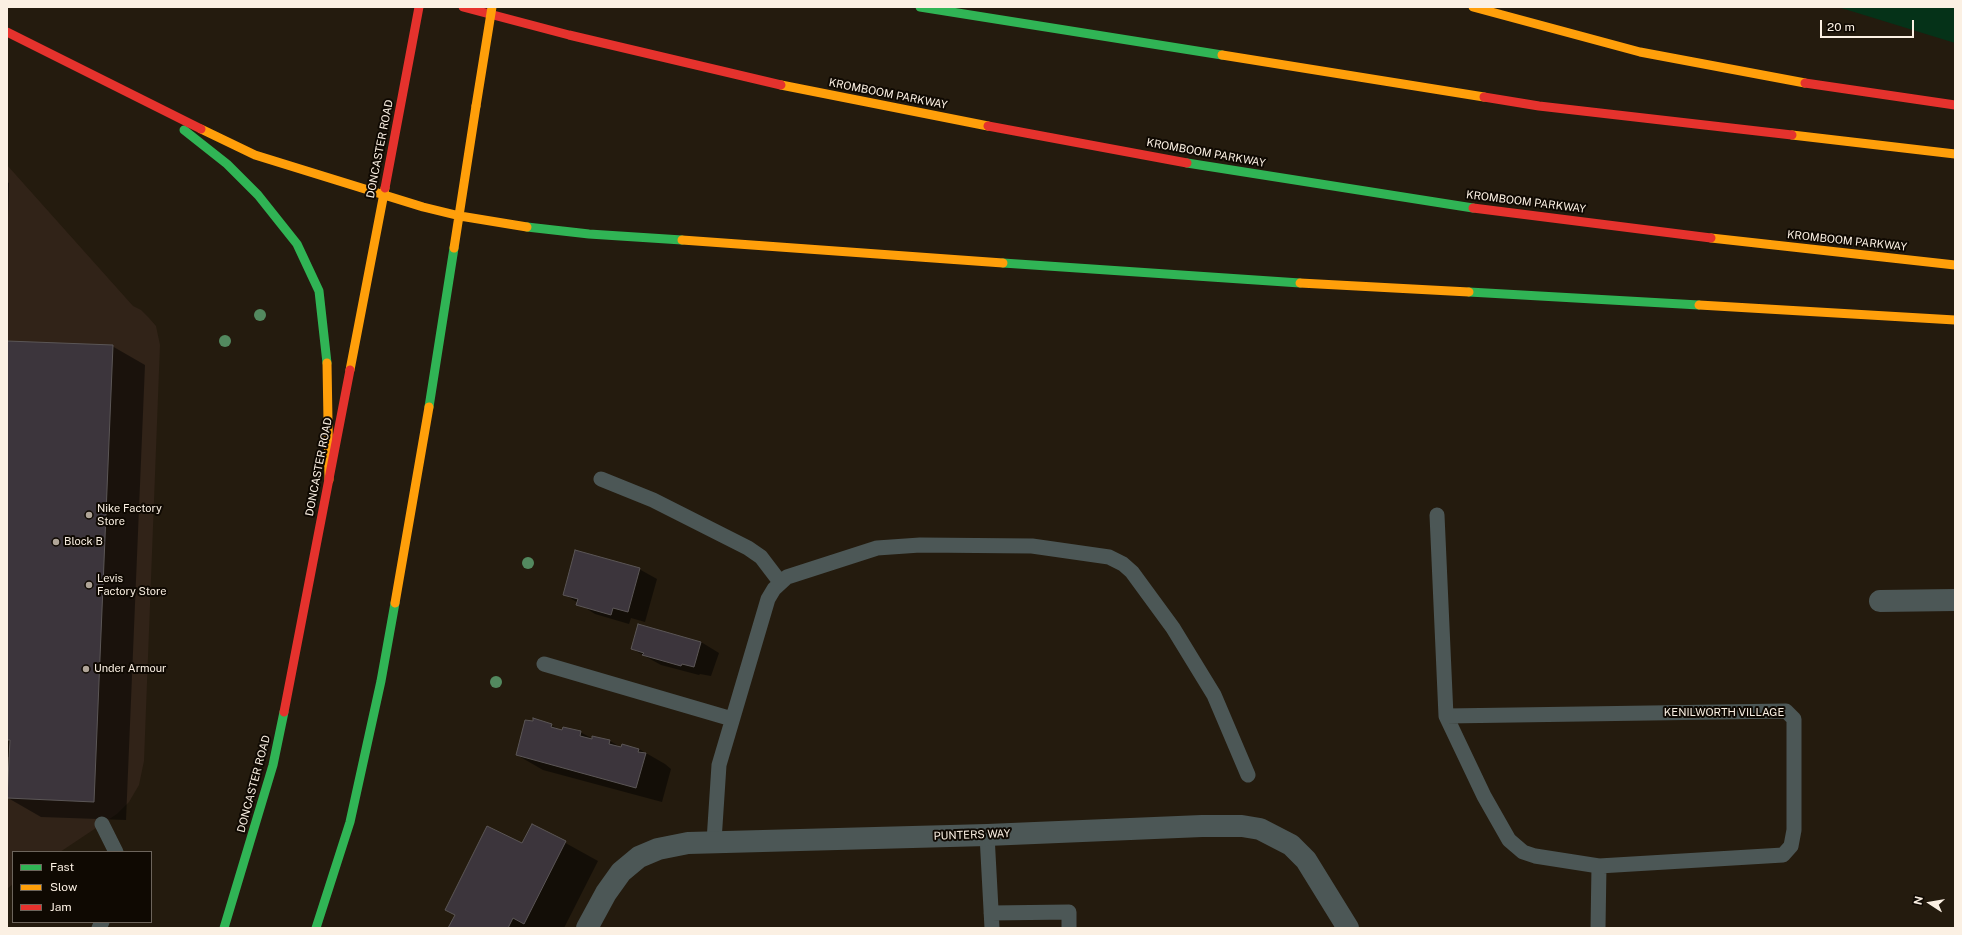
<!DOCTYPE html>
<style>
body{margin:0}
#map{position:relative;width:1962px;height:935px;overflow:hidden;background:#241b0e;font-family:"Public Sans",sans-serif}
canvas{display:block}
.frame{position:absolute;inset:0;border:8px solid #fbf0e3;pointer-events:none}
.legend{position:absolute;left:12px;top:851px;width:140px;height:72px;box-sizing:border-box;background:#0f0902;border:1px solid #6d655c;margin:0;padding:5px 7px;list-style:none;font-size:12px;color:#fbf0e3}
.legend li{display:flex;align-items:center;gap:8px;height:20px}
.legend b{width:20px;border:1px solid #6d655c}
.north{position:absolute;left:1910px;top:883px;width:40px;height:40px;-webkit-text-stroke:3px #0f0902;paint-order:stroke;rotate:282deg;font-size:11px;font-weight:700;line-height:16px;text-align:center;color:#fbf0e3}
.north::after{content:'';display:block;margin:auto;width:14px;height:18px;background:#fbf0e3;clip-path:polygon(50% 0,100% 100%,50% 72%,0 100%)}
.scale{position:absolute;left:1820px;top:20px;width:94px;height:18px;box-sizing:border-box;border:2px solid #fbf0e3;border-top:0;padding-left:5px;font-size:12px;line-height:14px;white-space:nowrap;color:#fbf0e3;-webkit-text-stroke:3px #0f0902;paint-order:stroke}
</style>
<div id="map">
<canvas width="1962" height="935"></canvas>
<div class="frame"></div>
<ul class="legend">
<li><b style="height:5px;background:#30b455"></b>Fast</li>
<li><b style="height:5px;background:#ff9f0a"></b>Slow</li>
<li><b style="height:5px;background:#e5322d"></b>Jam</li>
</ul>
<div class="north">N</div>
<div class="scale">20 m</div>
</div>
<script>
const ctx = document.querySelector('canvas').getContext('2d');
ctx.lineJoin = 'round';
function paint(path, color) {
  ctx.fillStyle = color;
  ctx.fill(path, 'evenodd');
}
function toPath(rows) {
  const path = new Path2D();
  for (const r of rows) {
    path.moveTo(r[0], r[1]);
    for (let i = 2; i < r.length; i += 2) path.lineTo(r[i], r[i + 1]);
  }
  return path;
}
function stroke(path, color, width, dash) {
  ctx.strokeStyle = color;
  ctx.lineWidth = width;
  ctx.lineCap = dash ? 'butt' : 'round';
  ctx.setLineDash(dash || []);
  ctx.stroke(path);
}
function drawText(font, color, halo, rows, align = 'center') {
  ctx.font = font + ' "Public Sans",sans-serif';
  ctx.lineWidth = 4;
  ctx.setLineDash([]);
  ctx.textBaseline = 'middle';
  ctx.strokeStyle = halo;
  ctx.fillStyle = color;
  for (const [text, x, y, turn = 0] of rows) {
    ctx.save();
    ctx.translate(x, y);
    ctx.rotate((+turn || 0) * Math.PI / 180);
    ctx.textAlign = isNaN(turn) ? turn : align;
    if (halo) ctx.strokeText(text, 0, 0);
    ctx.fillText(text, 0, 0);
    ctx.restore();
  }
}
paint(toPath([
 [7,165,133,306,141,310,149,318,156,326,160,345,144,761,139,785,129,802,117,814,60,852,13,852,13,884,7,889]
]), '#312318');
paint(toPath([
 [1838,7,1955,7,1955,43]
]), '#053218');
paint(toPath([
 [7,182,9,183,7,251],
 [7,342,112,346,145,365,126,820,41,817,8,798,10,757,7,757],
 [639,569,657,579,645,622,631,618,629,624,595,614,564,594],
 [639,625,701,642,719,653,711,676,700,674,699,675,661,665,632,649],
 [551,725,562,731,580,732,593,739,610,741,622,748,639,749,665,764,671,769,662,802,543,770,517,755],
 [533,825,598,861,564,928,449,928,523,845]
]), '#0007');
const building = toPath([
 [7,341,113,345,94,802,7,798,10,740,7,740,7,341],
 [575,550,640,568,628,612,613,608,611,615,576,605,578,599,563,595,575,550],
 [638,624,701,642,694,667,682,664,681,666,642,655,644,653,631,649,638,624],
 [533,718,552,724,551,727,562,730,563,727,581,731,580,736,592,739,592,736,610,740,609,744,621,747,622,744,639,749,638,752,646,753,636,788,516,755,525,720,533,721,533,718],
 [532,824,566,841,524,924,513,918,508,928,448,928,455,915,445,910,487,826,522,843,532,824]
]);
paint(building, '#3c353c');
stroke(building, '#5b5656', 1);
stroke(toPath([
 [601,479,653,500,748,548,761,557,780,582],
 [1437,515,1446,716,1484,796,1509,840,1523,852,1535,856,1599,866,1783,855,1791,846,1794,830,1794,719,1786,711,1446,716],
 [544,664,732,719],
 [102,824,116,852],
 [987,835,992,928],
 [714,841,719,765,768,599,774,589,787,577,877,548,920,545,1032,546,1109,557,1123,564,1132,572,1173,628,1214,695,1248,775],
 [991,913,1069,912,1069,928],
 [99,928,102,922],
 [1598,928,1599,866]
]), '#4c5756', 15);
stroke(toPath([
 [1880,601,1955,600],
 [587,928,606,893,621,872,639,857,658,849,688,843,987,835,1202,826,1242,826,1260,829,1291,845,1306,860,1348,928]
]), '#4c5756', 22);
stroke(toPath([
 [920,7,1222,55],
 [184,130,227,164,258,195,297,244,319,291,327,363],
 [1187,163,1473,208],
 [527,227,589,234,682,240],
 [1003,263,1300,283],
 [1469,292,1699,305],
 [429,407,454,248],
 [224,928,273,765,284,712],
 [316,928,350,822,381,681,395,603]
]), '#30b455', 9);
stroke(toPath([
 [1473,7,1640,52,1805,83],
 [1222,55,1484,97],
 [781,85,988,126],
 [201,129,255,155,423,207,460,216,527,227],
 [1792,135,1955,154],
 [1711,238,1955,265],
 [682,240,1003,263],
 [454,248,476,106],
 [1300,283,1469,292],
 [1699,305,1955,320],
 [327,363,329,480],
 [350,370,385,188],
 [395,603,429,407]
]), '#ff9f0a', 9);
stroke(toPath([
 [463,7,569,35,781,85],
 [7,32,201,129],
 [1805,83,1955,105],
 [1484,97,1539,106,1792,135],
 [988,126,1187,163],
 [385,188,419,7],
 [1473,208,1711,238],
 [284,712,350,370]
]), '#e5322d', 9);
stroke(toPath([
 [476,106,492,7]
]), '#ff9f0a', 9);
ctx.fillStyle = '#53895f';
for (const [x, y] of [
 [260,315],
 [225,341],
 [528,563],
 [496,682]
]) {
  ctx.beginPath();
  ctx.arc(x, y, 6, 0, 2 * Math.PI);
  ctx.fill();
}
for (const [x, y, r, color] of [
 [89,515,4,"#b0a598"],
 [56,542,4,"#b0a598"],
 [89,585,4,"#b0a598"],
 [86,669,4,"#b0a598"]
]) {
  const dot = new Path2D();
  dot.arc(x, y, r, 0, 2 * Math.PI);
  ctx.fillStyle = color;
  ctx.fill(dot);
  stroke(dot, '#0f0902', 1.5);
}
drawText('11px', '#fbf0e3', '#0f0902', [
 ["KROMBOOM PARKWAY",888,94,11],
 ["DONCASTER ROAD",380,149,-79],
 ["KROMBOOM PARKWAY",1206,153,10],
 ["KROMBOOM PARKWAY",1526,202,7],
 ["KROMBOOM PARKWAY",1847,241,6],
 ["DONCASTER ROAD",319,467,-79],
 ["KENILWORTH VILLAGE",1724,713],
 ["DONCASTER ROAD",254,784,-75],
 ["PUNTERS WAY",972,835,-2]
]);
drawText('11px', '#fbf0e3', '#0f0902', [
 ["Nike Factory",97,509],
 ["Store",97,522],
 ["Block B",64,542],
 ["Levis",97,579],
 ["Factory Store",97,592],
 ["Under Armour",94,669]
], 'left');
</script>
